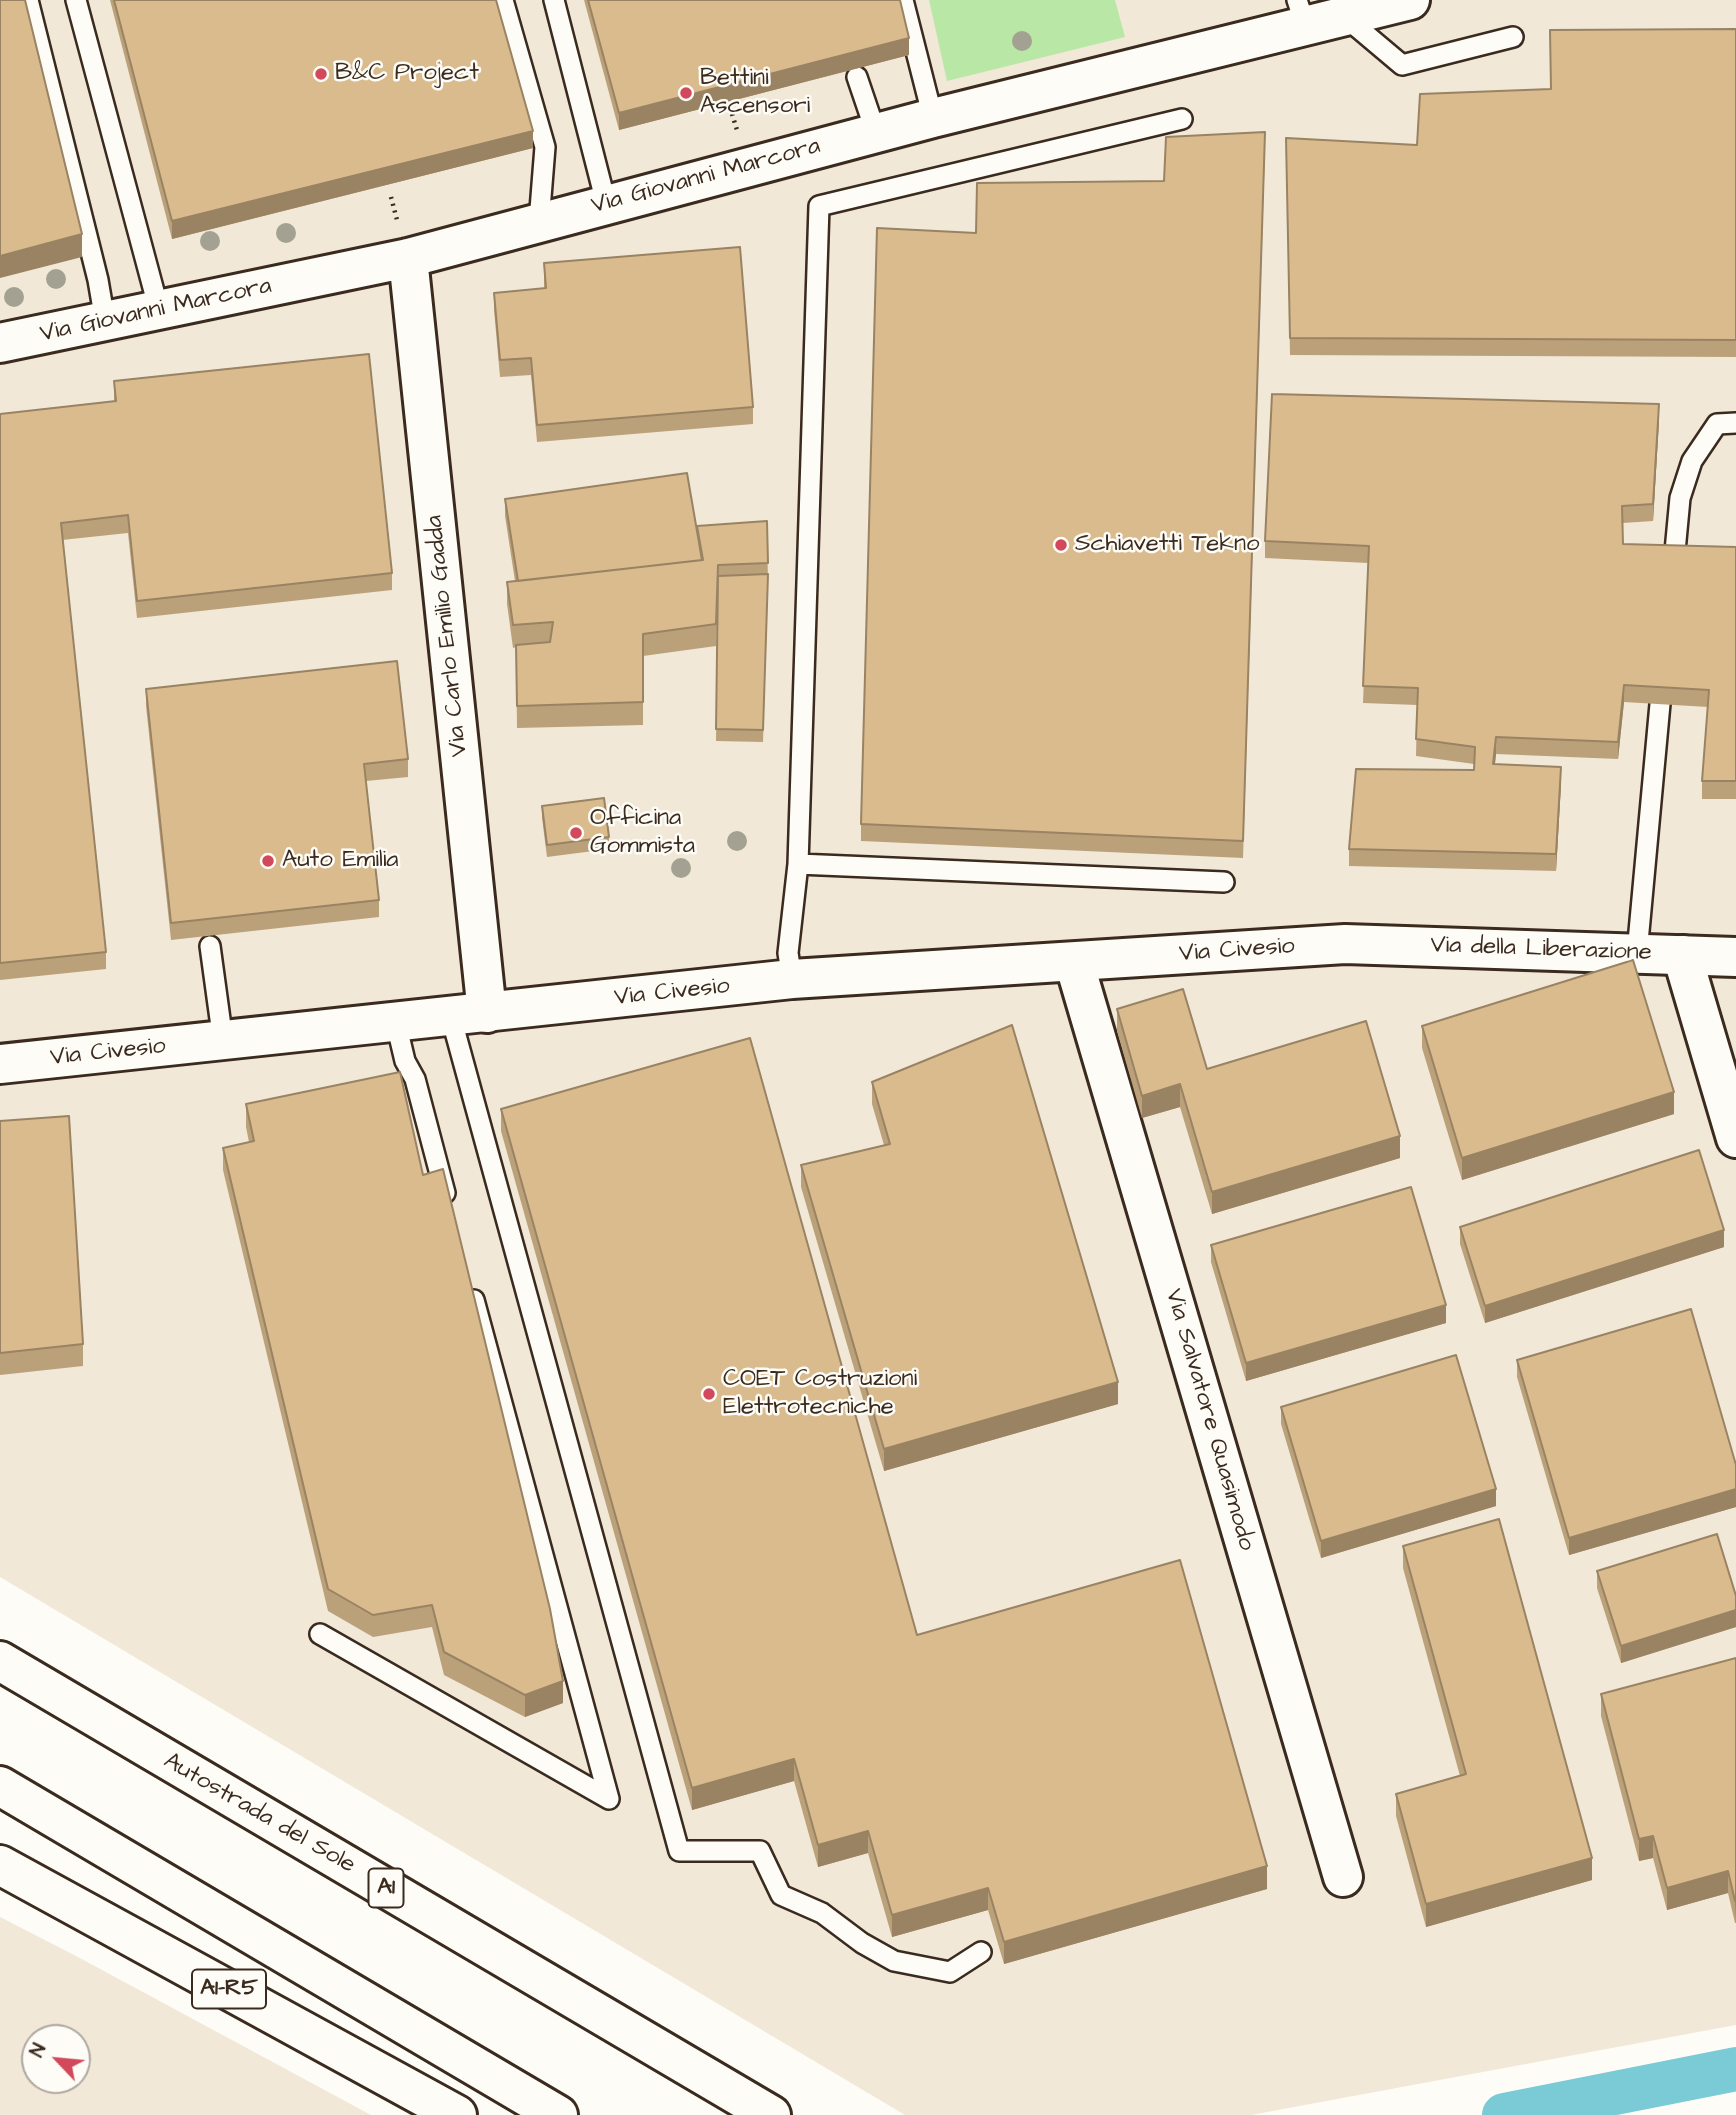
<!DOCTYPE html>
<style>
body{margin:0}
#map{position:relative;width:1736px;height:2115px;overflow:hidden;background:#fdfcf7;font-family:"Architects Daughter",sans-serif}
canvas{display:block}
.north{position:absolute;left:21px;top:2024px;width:70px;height:70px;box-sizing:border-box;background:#fdfcf7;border:2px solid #afa8a0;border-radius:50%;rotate:296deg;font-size:19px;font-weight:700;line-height:28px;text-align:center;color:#3b2a1e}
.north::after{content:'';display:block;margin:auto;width:24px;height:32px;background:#d1495b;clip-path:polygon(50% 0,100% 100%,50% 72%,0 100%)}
</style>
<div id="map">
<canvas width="1736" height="2115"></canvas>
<div class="north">N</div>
</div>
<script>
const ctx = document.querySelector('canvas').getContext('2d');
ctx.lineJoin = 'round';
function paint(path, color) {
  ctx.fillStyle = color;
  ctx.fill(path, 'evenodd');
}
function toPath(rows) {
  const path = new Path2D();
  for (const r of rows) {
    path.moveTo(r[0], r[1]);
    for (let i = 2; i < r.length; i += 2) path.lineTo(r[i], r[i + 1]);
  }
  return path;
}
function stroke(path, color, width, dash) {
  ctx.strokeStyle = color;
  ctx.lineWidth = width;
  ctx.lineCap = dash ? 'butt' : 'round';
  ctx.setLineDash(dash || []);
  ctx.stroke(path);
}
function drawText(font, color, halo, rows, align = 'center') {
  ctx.font = font + ' "Architects Daughter",sans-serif';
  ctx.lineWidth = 5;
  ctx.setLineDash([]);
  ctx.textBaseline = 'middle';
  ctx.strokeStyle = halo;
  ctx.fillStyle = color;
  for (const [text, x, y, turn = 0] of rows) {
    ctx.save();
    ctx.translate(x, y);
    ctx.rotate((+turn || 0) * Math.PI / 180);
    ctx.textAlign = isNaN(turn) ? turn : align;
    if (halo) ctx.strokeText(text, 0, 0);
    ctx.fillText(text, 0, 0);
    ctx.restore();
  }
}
paint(toPath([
 [0,0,1736,0,1736,2025,1251,2115,905,2115,0,1577],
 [0,1917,78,1957,371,2115,0,2115],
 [77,2038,77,2080,35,2080,35,2038]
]), '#f2e8d8');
paint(toPath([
 [929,0,1115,0,1125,37,947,81]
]), '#b9e7a5');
stroke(toPath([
 [1504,2115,1736,2069]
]), '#7acbd5', 44);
const lane = toPath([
 [28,0,98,280,105,321],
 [76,0,159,310],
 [503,0,545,147,539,222],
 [554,0,606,203],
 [903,0,933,118],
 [1297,0,1306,27],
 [1345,17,1402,65,1513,37],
 [857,77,876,133],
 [1674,562,1680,498,1692,461,1717,424,1736,423],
 [798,864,819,206,1182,119],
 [210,946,223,1041],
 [1637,953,1660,704],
 [792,979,788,953,798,864,1224,882],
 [451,1017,679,1851,760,1851,781,1895,822,1913,862,1943,894,1961,950,1972,981,1952],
 [396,1023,405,1061,415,1079,445,1193],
 [320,1634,609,1799,474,1300]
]);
const street = toPath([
 [408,258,487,1013],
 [0,343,408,258,933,118,1410,0],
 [1682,955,1736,1138],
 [1074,962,1343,1877]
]);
const secondary = toPath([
 [0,1064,792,979,1345,944,1736,957]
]);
const highway = toPath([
 [0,1661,771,2115],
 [0,1786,558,2115],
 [0,1865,457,2115]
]);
stroke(lane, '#3b2a1e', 24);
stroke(street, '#3b2a1e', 44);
stroke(secondary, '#3b2a1e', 44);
stroke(highway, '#3b2a1e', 44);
stroke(toPath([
 [732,114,737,130],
 [391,197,397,220]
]), '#3b2a1e', 4.5, [2, 5]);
stroke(lane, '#fdfcf7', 19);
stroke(street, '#fdfcf7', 38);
stroke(secondary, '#fdfcf7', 38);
stroke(highway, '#fdfcf7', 38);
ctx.fillStyle = '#a3a292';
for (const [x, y] of [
 [1022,41],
 [286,233],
 [210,241],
 [56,279],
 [14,297],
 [737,841],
 [681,868]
]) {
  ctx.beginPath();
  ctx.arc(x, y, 10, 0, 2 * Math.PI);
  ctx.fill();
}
paint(toPath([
 [110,0,496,0,533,148,172,239],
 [584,0,900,0,909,55,619,130],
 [1736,29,1736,357,1290,355,1286,138,1417,145,1550,89],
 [1265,149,1243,858,861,841,861,824,976,233,1164,181],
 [544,263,753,407,753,424,537,442,531,375,500,377,494,310,494,293,544,288],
 [114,381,392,573,392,590,137,618,128,533,62,540,106,952,106,969,0,980,0,414,114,401],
 [1659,421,1653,521,1623,523,1623,544,1736,547,1736,799,1702,799,1702,781,1708,707,1624,702,1618,759,1496,754,1495,764,1561,784,1556,871,1349,866,1349,849,1474,770,1474,764,1416,756,1417,705,1363,703,1368,563,1265,558,1265,541],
 [505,499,697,534,697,526,767,521,768,585,763,742,716,741,718,596,716,646,643,656,643,725,517,728,516,647,513,648,507,604,507,582,515,581,505,516],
 [146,689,408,759,408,777,366,781,379,900,379,917,171,940,146,706],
 [542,806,609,837,609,849,547,857,542,818],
 [1117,1009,1207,1069,1400,1158,1212,1214,1180,1107,1142,1118,1117,1031],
 [1422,1026,1674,1114,1462,1180,1422,1048],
 [872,1082,1118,1404,884,1471,801,1187,801,1165,884,1145,872,1104],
 [246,1104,423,1175,563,1703,525,1717,444,1675,432,1627,373,1637,328,1611,223,1170,223,1148,249,1142,246,1127],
 [501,1109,917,1635,1267,1889,1004,1964,988,1910,892,1937,868,1853,818,1867,794,1781,692,1810,501,1131],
 [0,1121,83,1344,83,1366,0,1375],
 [1460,1227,1724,1247,1485,1323,1460,1244],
 [1211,1245,1446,1323,1246,1381,1211,1262],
 [1517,1360,1736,1465,1736,1507,1569,1555,1517,1377],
 [1281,1407,1496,1506,1321,1558,1281,1424],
 [1403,1546,1592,1880,1426,1927,1396,1816,1396,1794,1460,1776,1403,1568],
 [1597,1571,1736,1596,1736,1627,1621,1663,1597,1588],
 [1736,1658,1736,1923,1735,1923,1728,1893,1667,1910,1653,1858,1639,1861,1601,1716,1601,1694]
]), '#bba17a');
paint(toPath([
 [909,38,909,55,619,130,619,113],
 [533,131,533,148,172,239,172,221],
 [82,234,82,257,0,278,0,256],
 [1659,404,1659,421,1653,521,1653,504],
 [1624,685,1624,702,1618,759,1618,742],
 [1496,737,1496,754,1493,781,1493,764],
 [1561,767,1561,784,1556,871,1556,854],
 [1180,1084,1180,1107,1142,1118,1142,1096],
 [1674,1092,1674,1114,1462,1180,1462,1158],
 [1400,1136,1400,1158,1212,1214,1212,1192],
 [1724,1230,1724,1247,1485,1323,1485,1306],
 [1446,1305,1446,1323,1246,1381,1246,1363],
 [1118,1382,1118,1404,884,1471,884,1449],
 [1496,1489,1496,1506,1321,1558,1321,1541],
 [1736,1489,1736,1507,1569,1555,1569,1538],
 [1736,1610,1736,1627,1621,1663,1621,1646],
 [563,1681,563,1703,525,1717,525,1695],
 [794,1759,794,1781,692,1810,692,1788],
 [868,1831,868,1853,818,1867,818,1845],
 [1653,1836,1653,1858,1639,1861,1639,1839],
 [1592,1858,1592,1880,1426,1927,1426,1904],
 [1267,1866,1267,1889,1004,1964,1004,1942],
 [1728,1871,1728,1893,1667,1910,1667,1888],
 [988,1888,988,1910,892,1937,892,1915],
 [1735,1901,1736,1901,1735,1923]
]), '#998363');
const building = toPath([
 [0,0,25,0,82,234,0,256,0,0],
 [114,0,496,0,533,131,172,221,114,0],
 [588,0,900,0,909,38,619,113,588,0],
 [1736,29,1736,340,1290,338,1286,138,1417,145,1420,94,1551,89,1550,30,1736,29],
 [1265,132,1243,841,861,824,877,228,976,233,977,183,1164,181,1166,137,1265,132],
 [740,247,753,407,537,425,531,358,500,360,494,293,546,288,544,263,740,247],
 [369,354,392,573,137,601,128,515,61,523,106,952,0,963,0,414,116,401,114,381,369,354],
 [1272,394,1659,404,1653,504,1622,506,1623,544,1736,547,1736,781,1702,781,1709,690,1624,685,1618,742,1496,737,1493,764,1561,767,1556,854,1349,849,1356,769,1474,770,1475,747,1416,739,1418,688,1363,686,1369,546,1265,541,1272,394],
 [687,473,702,560,518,581,505,499,687,473],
 [767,521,768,563,718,565,716,624,643,634,643,702,517,706,516,645,550,642,553,622,513,625,507,582,703,560,697,526,767,521],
 [768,574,763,730,716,729,718,576,768,574],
 [397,661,408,759,364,764,379,900,171,923,146,689,397,661],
 [604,798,609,837,547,845,542,806,604,798],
 [1633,960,1674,1092,1462,1158,1422,1026,1633,960],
 [1183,989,1207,1069,1366,1021,1400,1136,1212,1192,1180,1084,1142,1096,1117,1009,1183,989],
 [1012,1025,1118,1382,884,1449,801,1165,890,1144,872,1082,1012,1025],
 [750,1038,917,1635,1180,1560,1267,1866,1004,1942,988,1888,892,1915,868,1831,818,1845,794,1759,692,1788,501,1109,750,1038],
 [400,1072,423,1175,443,1169,550,1609,563,1681,525,1695,444,1652,432,1605,373,1615,328,1589,223,1148,254,1141,246,1104,400,1072],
 [69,1116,83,1344,0,1353,0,1121,69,1116],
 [1699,1150,1724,1230,1485,1306,1460,1227,1699,1150],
 [1411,1187,1446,1305,1246,1363,1211,1245,1411,1187],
 [1691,1309,1736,1465,1736,1489,1569,1538,1517,1360,1691,1309],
 [1456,1355,1496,1489,1321,1541,1281,1407,1456,1355],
 [1499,1519,1592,1858,1426,1904,1396,1794,1466,1774,1403,1546,1499,1519],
 [1717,1534,1736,1596,1736,1610,1621,1646,1597,1571,1717,1534],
 [1736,1658,1736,1901,1735,1901,1728,1871,1667,1888,1653,1836,1639,1839,1601,1694,1736,1658]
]);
paint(building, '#dabb8e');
stroke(building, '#998363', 2);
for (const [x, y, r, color] of [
 [321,74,7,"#d1495b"],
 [686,93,7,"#d1495b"],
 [1061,545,7,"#d1495b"],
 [576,833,7,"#d1495b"],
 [268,861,7,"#d1495b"],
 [709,1394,7,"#d1495b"]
]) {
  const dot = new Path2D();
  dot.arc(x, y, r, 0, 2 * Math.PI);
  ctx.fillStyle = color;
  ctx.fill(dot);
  stroke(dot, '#fdfcf7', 2.5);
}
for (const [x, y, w] of [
 [386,1888,35],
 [229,1989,74]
]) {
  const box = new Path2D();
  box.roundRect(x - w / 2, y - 19.5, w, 39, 5);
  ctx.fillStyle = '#fdfcf7';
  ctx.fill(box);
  stroke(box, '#3b2a1e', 2);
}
drawText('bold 23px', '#3b2a1e', null, [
 ["A1",386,1888],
 ["A1-R5",229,1989]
]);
drawText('24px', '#3b2a1e', '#fdfcf7', [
 ["B&C Project",335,74],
 ["Bettini",700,79],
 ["Ascensori",700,107],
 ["Schiavetti Tekno",1075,545],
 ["Officina",590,819],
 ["Gommista",590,847],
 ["Auto Emilia",282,861],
 ["COET Costruzioni",723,1380],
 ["Elettrotecniche",723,1408]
], 'left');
drawText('24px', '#3b2a1e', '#fdfcf7', [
 ["Via Giovanni Marcora",706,177,-15],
 ["Via Giovanni Marcora",156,311,-12],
 ["Via Carlo Emilio Gadda",448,636,-96],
 ["Via della Liberazione",1541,950,2],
 ["Via Civesio",1237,951,-4],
 ["Via Civesio",672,993,-6],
 ["Via Civesio",108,1053,-6],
 ["Via Salvatore Quasimodo",1209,1420,74],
 ["Autostrada del Sole",259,1814,30]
]);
</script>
